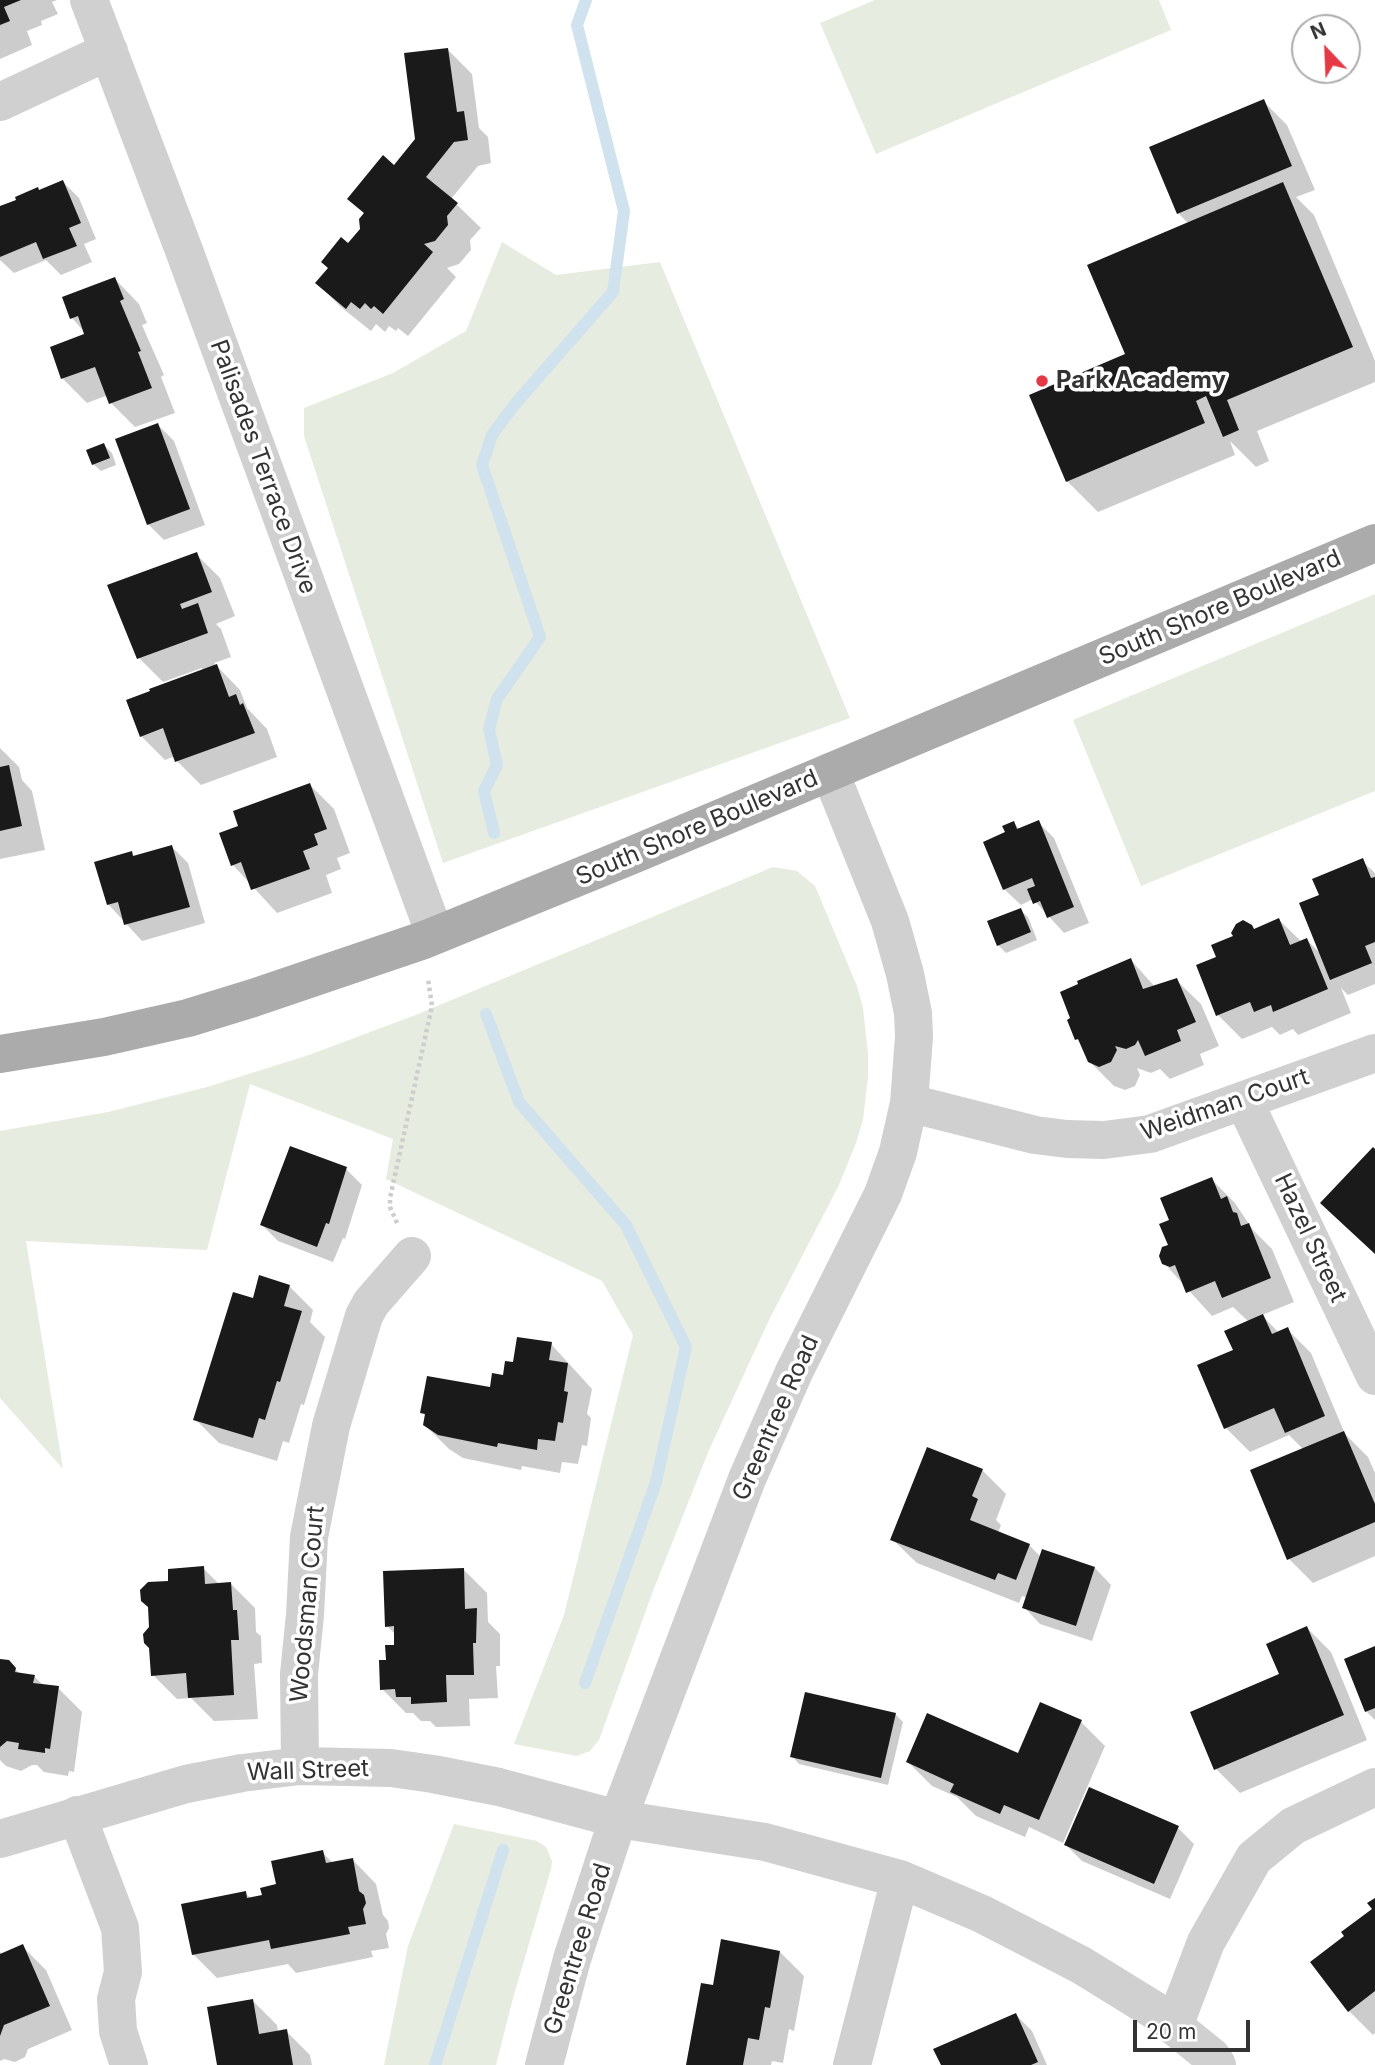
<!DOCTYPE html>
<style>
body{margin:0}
#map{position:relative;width:1375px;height:2065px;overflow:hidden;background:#fff;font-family:Inter,sans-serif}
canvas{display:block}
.north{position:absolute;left:1291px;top:14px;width:70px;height:70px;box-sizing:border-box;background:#fff;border:2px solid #adadad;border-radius:50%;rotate:337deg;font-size:19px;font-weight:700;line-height:28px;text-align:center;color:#333}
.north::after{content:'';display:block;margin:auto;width:24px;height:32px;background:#e63946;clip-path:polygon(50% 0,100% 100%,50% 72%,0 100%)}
.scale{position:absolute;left:1133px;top:2020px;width:117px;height:32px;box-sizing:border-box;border:4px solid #333;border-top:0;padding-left:9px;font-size:21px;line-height:24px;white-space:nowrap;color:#333;-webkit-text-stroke:5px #fff;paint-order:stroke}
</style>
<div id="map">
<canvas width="1375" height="2065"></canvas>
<div class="north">N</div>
<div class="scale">20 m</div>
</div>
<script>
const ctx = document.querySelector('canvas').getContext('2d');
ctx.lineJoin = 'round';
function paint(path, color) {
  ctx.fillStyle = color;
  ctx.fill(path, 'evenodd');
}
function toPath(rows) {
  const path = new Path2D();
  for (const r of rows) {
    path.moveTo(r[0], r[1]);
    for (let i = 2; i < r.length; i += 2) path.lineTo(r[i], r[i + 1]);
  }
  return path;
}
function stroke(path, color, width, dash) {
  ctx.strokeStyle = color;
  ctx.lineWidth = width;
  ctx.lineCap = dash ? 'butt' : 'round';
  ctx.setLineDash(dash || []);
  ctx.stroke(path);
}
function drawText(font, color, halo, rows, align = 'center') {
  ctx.font = font + ' Inter,sans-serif';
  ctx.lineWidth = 7;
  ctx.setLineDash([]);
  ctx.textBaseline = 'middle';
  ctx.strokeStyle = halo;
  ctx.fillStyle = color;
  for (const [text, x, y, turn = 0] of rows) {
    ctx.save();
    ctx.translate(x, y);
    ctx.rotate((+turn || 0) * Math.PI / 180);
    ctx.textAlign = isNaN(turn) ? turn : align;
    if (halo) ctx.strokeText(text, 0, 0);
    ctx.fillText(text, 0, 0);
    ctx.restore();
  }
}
paint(toPath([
 [875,0,1159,0,1171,30,876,154,820,23],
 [502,242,556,275,660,262,850,718,443,863,304,436,304,408,393,373,466,331],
 [1375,594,1375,791,1141,886,1073,720],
 [773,867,797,871,815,886,857,986,863,1008,868,1053,868,1077,863,1120,856,1143,838,1187,770,1318,709,1450,653,1591,599,1740,590,1751,577,1756,514,1744,564,1615,633,1335,602,1281,386,1179,393,1139,250,1084,207,1250,26,1241,63,1469,0,1398,0,1131,108,1112,207,1087,309,1055,413,1016],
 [454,1824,537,1841,546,1847,552,1861,551,1869,513,1998,496,2065,384,2065,408,1946]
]), '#e6ecdf');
paint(toPath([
 [0,0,57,0,52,2,58,14,41,21,42,25,27,31,32,45,0,59],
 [448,50,472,74,479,128,488,137,491,163,478,166,451,199,481,228,470,240,471,250,459,264,447,268,456,277,408,336,398,328,396,331,389,326,385,332,376,324,371,331,341,307,317,283,362,229,365,214,350,199,395,167,417,139],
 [1263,101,1287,125,1315,190,1296,197,1314,215,1375,361,1375,382,1257,431,1269,461,1256,467,1230,441,1235,455,1098,512,1067,481,1189,224,1178,213],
 [63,182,79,198,96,239,84,244,92,262,61,275,46,260,14,273,0,260,0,208,38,189,40,191],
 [115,279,139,304,147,323,142,325,164,375,161,377,175,413,135,427,111,403,108,395,87,403,63,379,52,348,87,335,72,318],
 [158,425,174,441,205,525,164,540,148,524],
 [104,445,112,453,116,465,101,471,93,464],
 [196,554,220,578,235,616,216,624,221,629,231,657,214,663,240,690,247,708,267,729,277,757,201,785,177,761,175,756,165,760,141,736,203,671,202,668,163,682,139,658],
 [0,748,19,767,22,780,32,791,45,850,0,859],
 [310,785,334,809,350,853,337,858,341,869,326,875,332,893,277,913,233,865,241,827],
 [1038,822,1054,838,1089,923,1064,933,1033,899,1021,905,1004,889,1007,833,1014,823,1020,830],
 [172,847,188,863,205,923,142,941,108,904,131,853,135,857],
 [1362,861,1375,873,1375,984,1348,995,1341,988,1351,1013,1298,1035,1293,1029,1280,1035,1272,1027,1242,1039,1218,1015,1218,958,1255,930,1279,920,1302,942,1307,940,1322,955,1321,896],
 [1020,910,1028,917,1037,940,1006,953,998,945],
 [1131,960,1155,987,1176,980,1201,1004,1219,1046,1200,1054,1204,1065,1170,1079,1160,1069,1151,1073,1137,1068,1140,1075,1135,1086,1125,1090,1114,1086,1089,1061,1083,1045,1077,1039],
 [346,1169,362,1185,345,1239,343,1238,333,1262,278,1241,262,1225],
 [1211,1179,1235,1203,1253,1230,1272,1249,1294,1302,1262,1315,1279,1333,1287,1329,1311,1353,1345,1434,1368,1457,1375,1473,1375,1556,1313,1583,1289,1559,1304,1450,1289,1435,1250,1452,1226,1428,1235,1351,1249,1322,1233,1307,1212,1316,1164,1263,1170,1246,1172,1221],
 [289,1286,313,1310,310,1322,325,1337,304,1405,301,1404,289,1443,283,1441,277,1461,219,1443,195,1419,254,1300],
 [551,1344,592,1389,587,1414,591,1418,587,1446,582,1445,578,1464,562,1462,560,1473,522,1466,521,1470,463,1458,449,1449,425,1425,427,1417,422,1412,491,1389,514,1364],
 [982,1470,1006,1494,996,1520,1001,1525,998,1533,1029,1545,1041,1557,1095,1568,1111,1585,1092,1641,1040,1624,1024,1607,1027,1598,1022,1596,1019,1603,917,1563,892,1539],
 [203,1568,220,1585,231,1584,255,1608,256,1632,261,1636,262,1663,254,1664,258,1719,214,1721,191,1698,177,1699,153,1675,151,1628,170,1582],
 [463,1569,487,1593,488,1622,500,1634,500,1666,496,1666,498,1698,469,1699,470,1726,436,1727,430,1721,421,1721,413,1713,406,1713,382,1689,387,1662,396,1647,396,1635,387,1626],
 [1307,1628,1331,1652,1367,1740,1240,1793,1216,1769,1281,1675],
 [1375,1647,1375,1720,1366,1711],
 [0,1661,8,1662,21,1675,34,1676,44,1686,58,1688,82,1712,74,1772,69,1771,68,1776,44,1772,37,1765,32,1765,21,1771,6,1766,0,1760],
 [895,1714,903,1722,888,1785,799,1764,792,1756],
 [1081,1722,1105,1746,1063,1843,1029,1827,1025,1837,976,1816,957,1797,932,1786,908,1762,1019,1755],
 [1090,1789,1178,1828,1194,1844,1170,1899,1082,1861,1066,1845],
 [322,1852,333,1863,352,1859,376,1884,383,1915,388,1921,389,1928,386,1934,389,1948,371,1951,373,1957,296,1973,288,1964,217,1978,193,1954,245,1893,252,1899,264,1897],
 [1375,1900,1375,2033,1373,2035,1349,2011,1347,1937,1374,1909],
 [22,1946,46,1970,72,2030,28,2049,25,2057,15,2062,4,2059,0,2061,0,1952,3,1954],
 [780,1952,804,1976,794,2031,789,2029,783,2063,772,2061,771,2065,688,2065,714,1987],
 [253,2001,277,2025,278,2032,286,2031,310,2055,312,2065,218,2065],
 [1016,2015,1032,2031,1047,2065,942,2065]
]), '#0003');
stroke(toPath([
 [494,833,484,791,497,765,489,729,497,699,540,637,482,465,492,435,515,404,613,292,624,211,577,25,586,0],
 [486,1014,519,1102,626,1225,686,1347,656,1482,585,1683],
 [435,2065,503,1850]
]), '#cfe2ee', 12);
paint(toPath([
 [0,0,21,0,4,7,10,21,0,25],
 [448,48,457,112,464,111,468,140,454,142,426,177,458,203,447,216,448,225,435,241,424,244,433,252,383,314,374,306,371,309,365,303,360,309,351,302,346,309,315,283,328,268,321,262,341,237,348,243,360,229,359,219,364,213,347,199,383,155,394,165,415,139,404,53],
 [1264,99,1292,166,1177,214,1149,147],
 [63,180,81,223,69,228,77,246,43,259,36,242,0,257,0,206,16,200,15,197,38,187,39,190],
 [1283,182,1353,347,1227,400,1239,430,1223,437,1206,396,1196,401,1205,423,1066,482,1029,395,1125,354,1087,265],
 [115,277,124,299,120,301,141,351,138,352,152,388,109,404,95,367,61,379,50,347,84,334,78,316,70,319,62,297],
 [158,423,190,509,147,525,115,439],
 [104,443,110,458,92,465,86,450],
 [197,552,212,592,180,604,182,609,198,603,208,633,137,659,107,585],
 [217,664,229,697,236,694,240,705,243,703,255,733,175,762,163,728,140,737,126,700,150,691,149,689],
 [9,765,22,826,0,831,0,767],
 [310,783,327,829,314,834,318,845,303,851,310,869,251,890,241,862,231,866,219,833,238,826,233,811],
 [1039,820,1074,907,1047,918,1040,901,1033,904,1027,889,1035,886,1032,878,1003,890,983,842,1005,832,1002,826,1014,821,1017,829],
 [172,845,190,907,124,925,118,902,107,905,94,862,132,851,133,856],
 [1363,858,1371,878,1375,877,1375,942,1365,946,1372,963,1330,980,1299,903,1319,895,1312,879],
 [1021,908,1031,932,997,946,987,921],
 [1279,918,1290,945,1307,938,1328,989,1273,1012,1271,1005,1254,1012,1250,1002,1216,1016,1196,965,1216,957,1211,945,1233,936,1231,933,1236,924,1243,920,1252,925,1254,929],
 [1131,958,1143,989,1177,978,1196,1022,1177,1030,1181,1041,1145,1056,1138,1040,1135,1045,1126,1049,1115,1046,1117,1050,1111,1062,1099,1067,1088,1062,1078,1039,1075,1040,1067,1020,1070,1018,1060,992,1078,984,1077,981],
 [290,1146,347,1167,329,1224,326,1223,317,1247,260,1225],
 [1373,1147,1375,1149,1375,1254,1320,1203],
 [1212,1177,1221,1199,1227,1196,1233,1212,1237,1213,1241,1226,1249,1223,1271,1278,1222,1298,1215,1281,1186,1293,1175,1265,1170,1267,1162,1264,1159,1256,1162,1247,1168,1245,1159,1224,1169,1220,1160,1198],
 [259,1275,290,1285,284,1306,302,1311,280,1382,277,1381,265,1420,259,1418,253,1438,193,1420,233,1292,253,1298],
 [1263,1314,1272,1334,1288,1327,1325,1416,1285,1433,1274,1408,1224,1429,1197,1365,1233,1350,1224,1331],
 [517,1337,552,1342,549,1360,568,1363,564,1391,568,1392,563,1423,558,1422,555,1441,538,1439,537,1450,498,1443,497,1447,438,1435,423,1425,425,1414,420,1413,427,1376,490,1387,492,1373,503,1375,505,1361,513,1362],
 [1344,1431,1375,1504,1375,1522,1287,1560,1250,1470],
 [927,1447,983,1469,972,1496,978,1499,970,1520,1030,1544,1016,1580,998,1573,995,1580,890,1540],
 [1042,1549,1095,1567,1076,1626,1022,1608],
 [204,1566,205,1584,231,1582,233,1610,237,1610,239,1640,231,1640,234,1695,188,1698,186,1673,151,1676,149,1648,144,1643,143,1634,149,1627,148,1607,141,1601,140,1590,148,1582,168,1581,168,1569],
 [464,1568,465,1609,477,1608,476,1643,473,1643,474,1675,446,1675,447,1702,411,1704,411,1697,396,1697,395,1689,380,1690,379,1660,386,1660,385,1645,394,1645,394,1626,385,1627,383,1571],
 [1307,1626,1344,1715,1214,1770,1190,1712,1279,1674,1266,1644],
 [1375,1646,1375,1708,1365,1712,1344,1659],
 [0,1659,9,1660,16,1668,15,1672,35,1675,33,1683,59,1686,50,1749,45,1748,45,1753,18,1749,19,1743,7,1741,0,1747],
 [805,1692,896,1713,881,1778,790,1757],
 [1040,1702,1082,1720,1039,1820,1004,1805,1000,1814,950,1792,954,1784,906,1762,927,1713,1018,1753],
 [1089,1787,1179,1826,1154,1884,1064,1845],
 [323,1850,326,1863,353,1858,359,1891,364,1895,366,1903,363,1909,366,1924,348,1927,350,1934,271,1949,269,1940,192,1955,181,1904,246,1891,247,1898,262,1895,260,1888,276,1884,271,1861],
 [1375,1898,1375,1991,1348,2012,1310,1962,1344,1936,1341,1932,1372,1909,1367,1903],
 [721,1939,780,1951,770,2008,765,2007,759,2040,748,2038,743,2065,686,2065,701,1983,713,1985],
 [23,1944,50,2006,4,2025,0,2036,0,1954],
 [253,1999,259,2034,287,2029,293,2065,217,2065,207,2007],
 [1016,2013,1038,2062,1031,2065,941,2065,933,2049]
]), '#1a1a1a');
stroke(toPath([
 [397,1223,390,1207,390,1198,432,1006,428,979]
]), '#cdcdcd', 4.5, [3.5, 3.5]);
stroke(toPath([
 [89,0,185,253,435,935],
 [0,102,109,51],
 [1244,1101,1375,1376],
 [909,1103,1035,1135,1067,1139,1104,1140,1150,1134,1375,1053],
 [300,1766,299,1674,305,1615,309,1537,331,1426,364,1316,371,1303,412,1256],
 [77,1815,120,1928,123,1972,116,1999,118,2031,129,2065],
 [0,1839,186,1784,242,1773,300,1766,391,1768,433,1774,499,1787,618,1819,765,1842,900,1879,982,1914,1081,1965,1154,2010,1212,2057,1217,2065],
 [1174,2026,1206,1942,1254,1858,1293,1826,1375,1787],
 [544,2065,572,1959,618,1819,747,1479,794,1372,883,1194,898,1152,909,1103,914,1037,913,1013,905,974,890,921,830,772],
 [852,2065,900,1879]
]), '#d0d0d0', 38);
stroke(toPath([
 [0,1054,104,1037,188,1018,253,998,424,940,635,854,1375,543]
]), '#ababab', 38);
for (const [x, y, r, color] of [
 [1042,381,7,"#e63946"]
]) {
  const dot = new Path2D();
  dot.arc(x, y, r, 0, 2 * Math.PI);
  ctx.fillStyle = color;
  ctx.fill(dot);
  stroke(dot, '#fff', 2.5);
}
drawText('bold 24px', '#333', '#fff', [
 ["Park Academy",1056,381]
], 'left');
drawText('24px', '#333', '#fff', [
 ["Palisades Terrace Drive",263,467,70],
 ["South Shore Boulevard",1220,608,-23],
 ["South Shore Boulevard",697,828,-23],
 ["Weidman Court",1225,1105,-19],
 ["Hazel Street",1310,1238,65],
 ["Greentree Road",776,1418,-66],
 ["Woodsman Court",308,1604,-85],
 ["Wall Street",308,1771,-2],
 ["Greentree Road",578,1949,-73]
]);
</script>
